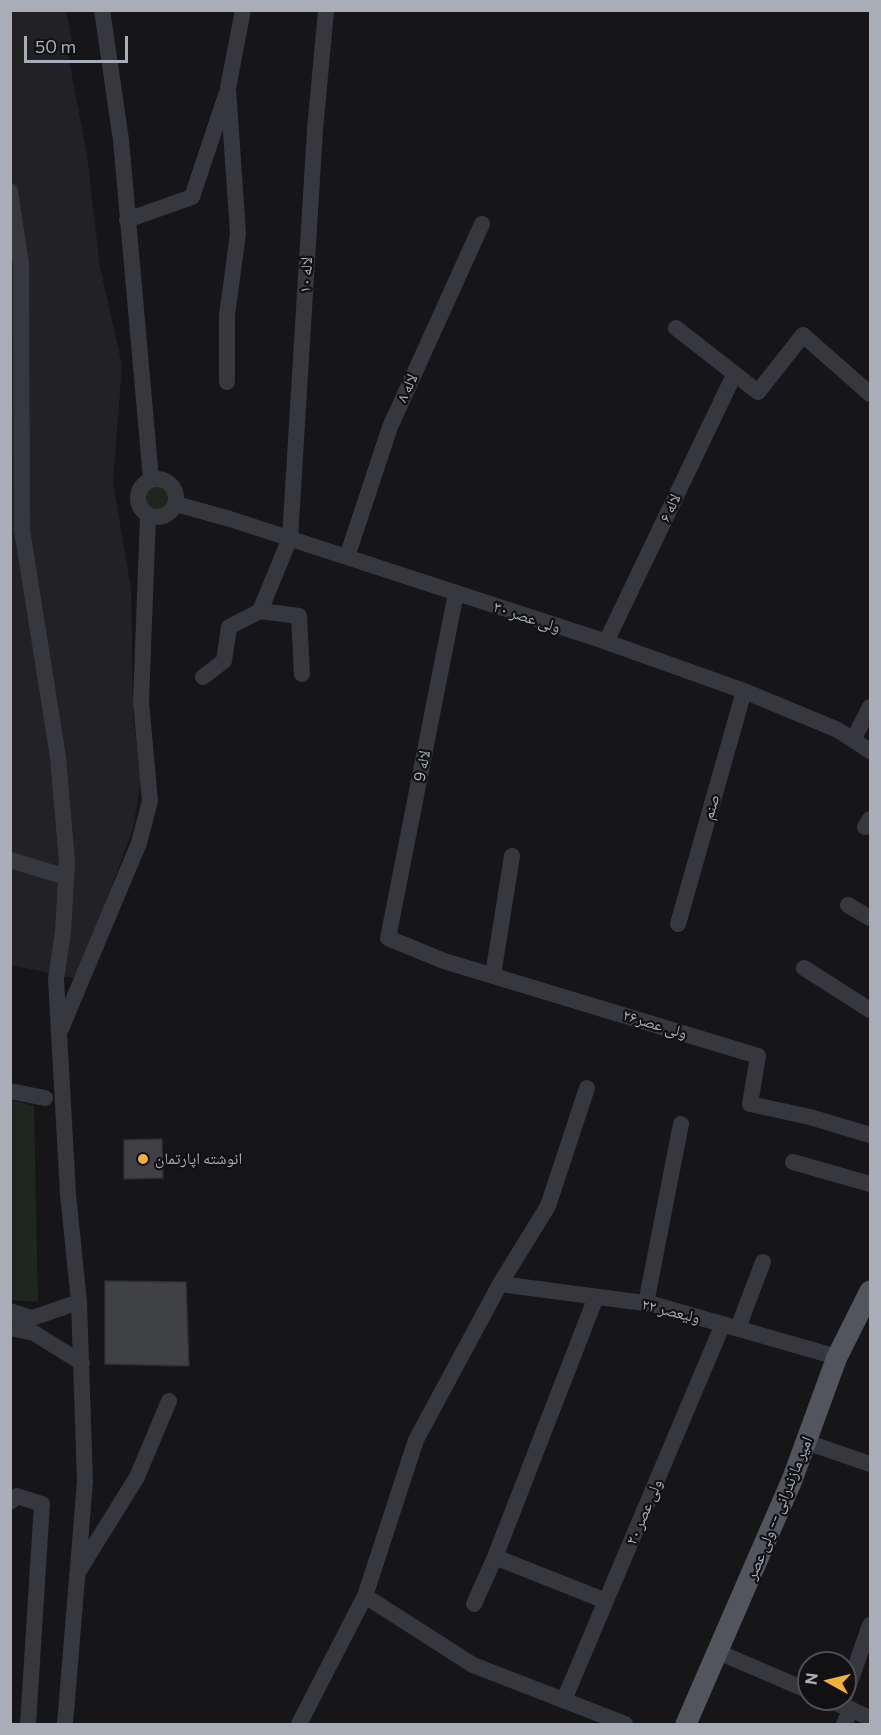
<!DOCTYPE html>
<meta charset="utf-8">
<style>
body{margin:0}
#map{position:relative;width:881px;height:1735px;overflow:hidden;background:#161618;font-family:Commissioner,sans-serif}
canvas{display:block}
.frame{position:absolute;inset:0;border:12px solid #a8adb8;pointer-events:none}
.north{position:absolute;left:797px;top:1651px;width:60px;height:60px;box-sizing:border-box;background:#111113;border:2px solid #4d4f55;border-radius:50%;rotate:278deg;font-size:16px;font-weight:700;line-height:24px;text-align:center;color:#a8adb8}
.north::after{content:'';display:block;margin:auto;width:21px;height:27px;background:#f2b134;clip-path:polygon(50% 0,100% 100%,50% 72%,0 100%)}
.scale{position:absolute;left:24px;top:36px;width:104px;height:27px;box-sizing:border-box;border:3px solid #a8adb8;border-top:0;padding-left:8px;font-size:18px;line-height:21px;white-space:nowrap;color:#a8adb8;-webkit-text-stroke:4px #111113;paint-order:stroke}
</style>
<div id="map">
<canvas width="881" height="1735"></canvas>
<div class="frame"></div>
<div class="north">N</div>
<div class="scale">50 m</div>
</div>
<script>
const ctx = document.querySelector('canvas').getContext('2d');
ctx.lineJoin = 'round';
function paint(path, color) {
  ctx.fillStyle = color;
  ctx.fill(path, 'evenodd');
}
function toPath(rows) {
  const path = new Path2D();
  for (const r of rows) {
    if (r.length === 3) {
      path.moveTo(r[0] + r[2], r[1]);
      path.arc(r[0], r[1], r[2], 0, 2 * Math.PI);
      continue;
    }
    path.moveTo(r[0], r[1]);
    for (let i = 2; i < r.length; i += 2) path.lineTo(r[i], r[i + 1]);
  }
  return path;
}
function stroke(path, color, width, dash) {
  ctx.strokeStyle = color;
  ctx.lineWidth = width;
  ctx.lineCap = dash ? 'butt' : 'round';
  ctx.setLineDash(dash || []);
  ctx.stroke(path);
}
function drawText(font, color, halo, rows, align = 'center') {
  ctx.font = font + ' Commissioner,"Noto Naskh Arabic",sans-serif';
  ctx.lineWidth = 4.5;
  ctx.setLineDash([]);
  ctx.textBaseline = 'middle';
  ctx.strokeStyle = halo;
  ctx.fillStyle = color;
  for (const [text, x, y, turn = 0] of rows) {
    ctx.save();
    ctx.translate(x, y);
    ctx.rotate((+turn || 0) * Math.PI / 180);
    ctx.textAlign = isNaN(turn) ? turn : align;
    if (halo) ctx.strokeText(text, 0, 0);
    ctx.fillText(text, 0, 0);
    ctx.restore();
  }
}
paint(toPath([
 [10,11,66,11,73,45,68,55,87,155,100,267,122,365,113,483,131,588,133,714,141,781,133,828,78,979,11,965]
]), '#222225');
paint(toPath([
 [157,499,13],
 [11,1100,34,1106,38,1302,11,1300]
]), '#1e261f');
const building = toPath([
 [162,1139,163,1178,124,1179,124,1140,162,1139],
 [105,1281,186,1282,189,1366,105,1364,105,1281]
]);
paint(building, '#404145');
stroke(building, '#303034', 1.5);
stroke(toPath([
 [102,10,121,140,151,479],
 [10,191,21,264,22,530,58,757,67,862,63,932,56,979,68,1194,79,1302,85,1482,65,1724],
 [127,220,192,197,226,95],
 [676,328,758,392,803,335,870,394],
 [227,382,227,315,238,234,228,88,243,10],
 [157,498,19],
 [176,504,230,519,601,640,744,691,838,730,870,751],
 [347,557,390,427,482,224],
 [456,593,388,938,444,961,758,1056,750,1104,810,1117,870,1135],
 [260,611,299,616,302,674],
 [606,642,734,375],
 [203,677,224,661,229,627,260,611,290,538,315,130,326,11],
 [853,740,870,707],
 [865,827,870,819],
 [10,860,66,877],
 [848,905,870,918],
 [678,924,744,691],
 [804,968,870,1010],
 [493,975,512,856],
 [61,1029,139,843,150,801,141,702,148,516],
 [10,1091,45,1098],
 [793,1162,870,1184],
 [500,1284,652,1304,837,1357],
 [646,1303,681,1124],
 [10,1311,32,1318,79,1302],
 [10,1328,34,1333,82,1363],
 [738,1328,763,1262],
 [806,1442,870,1464],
 [10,1502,17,1496,42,1504,28,1724],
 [495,1557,606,1601],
 [78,1572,137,1477,169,1401],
 [365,1596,473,1665,625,1724],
 [474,1604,495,1557,596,1297],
 [718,1652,809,1691],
 [845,1696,870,1625],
 [827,1699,870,1718],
 [564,1700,723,1324],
 [299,1724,365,1596,416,1440,500,1284,548,1206,587,1088],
 [844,1724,851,1709]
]), '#37383d', 16);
stroke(toPath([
 [686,1724,792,1480,837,1357,870,1291]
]), '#53555c', 21);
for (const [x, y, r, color] of [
 [143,1159,6,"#f2b134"]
]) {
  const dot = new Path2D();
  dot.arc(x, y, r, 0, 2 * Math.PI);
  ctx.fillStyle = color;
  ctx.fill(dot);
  stroke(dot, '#111113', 2);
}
drawText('16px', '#a8adb8', '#111113', [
 ["لاله ۱۰",306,275,-87],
 ["لاله ۸",407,388,-65],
 ["لاله ۶",670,508,-65],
 ["ولی عصر ۳۰",527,617,18],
 ["لاله 9",422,766,-79],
 ["صنم",711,807,-74],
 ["ولی عصر۲۶",655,1024,17],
 ["ولیعصر ۲۲",671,1311,14],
 ["امیر مازندرانی -- ولی عصر",779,1508,-68],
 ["ولی عصر ۲۰",644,1512,-67]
]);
drawText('16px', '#a8adb8', '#111113', [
 ["انوشته اپارتمان",155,1159]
], 'left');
</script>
